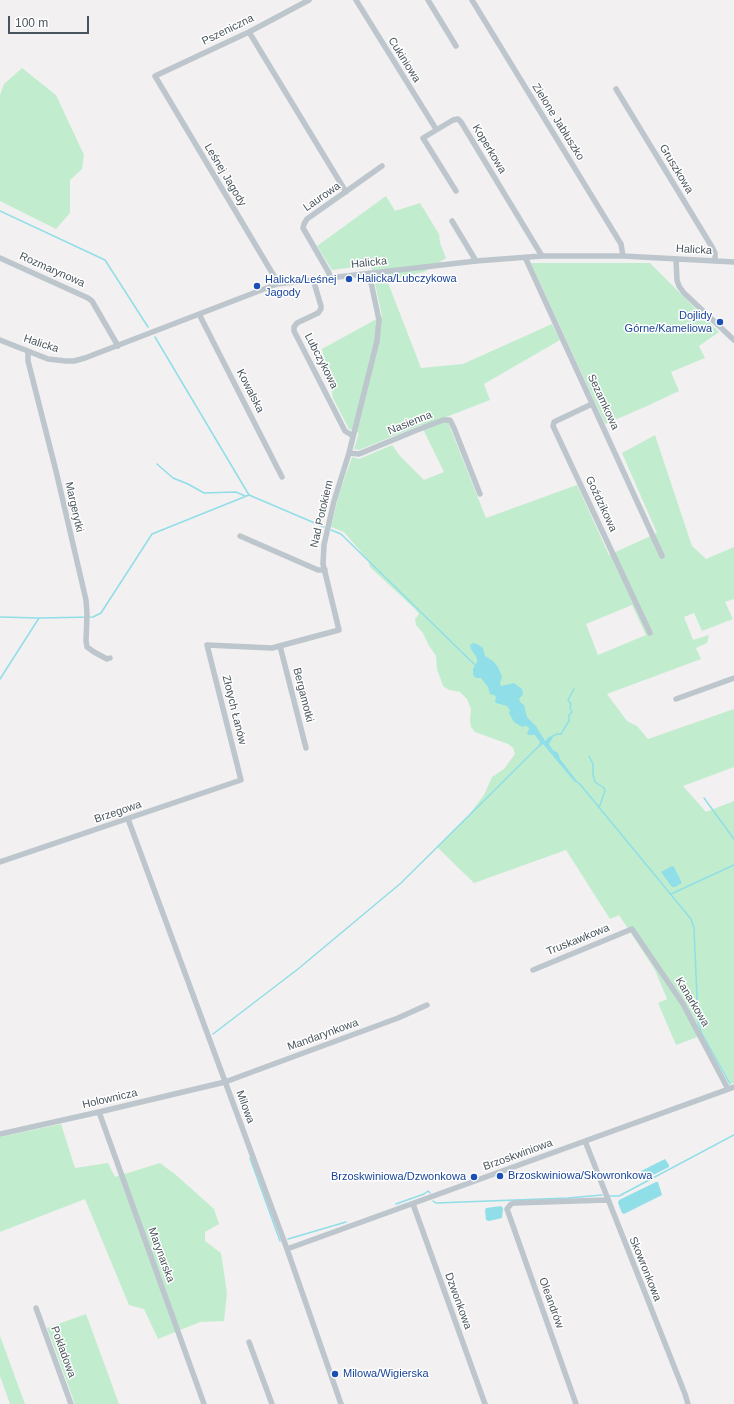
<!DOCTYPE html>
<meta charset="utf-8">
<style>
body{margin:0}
#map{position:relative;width:734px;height:1404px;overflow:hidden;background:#f2f0f0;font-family:Arial,sans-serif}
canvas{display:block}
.scale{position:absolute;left:8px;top:16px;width:81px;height:18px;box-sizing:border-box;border:2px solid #49555d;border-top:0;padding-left:5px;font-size:12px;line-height:14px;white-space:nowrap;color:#49555d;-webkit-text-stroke:3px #fff;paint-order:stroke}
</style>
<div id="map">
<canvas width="734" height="1404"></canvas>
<div class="scale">100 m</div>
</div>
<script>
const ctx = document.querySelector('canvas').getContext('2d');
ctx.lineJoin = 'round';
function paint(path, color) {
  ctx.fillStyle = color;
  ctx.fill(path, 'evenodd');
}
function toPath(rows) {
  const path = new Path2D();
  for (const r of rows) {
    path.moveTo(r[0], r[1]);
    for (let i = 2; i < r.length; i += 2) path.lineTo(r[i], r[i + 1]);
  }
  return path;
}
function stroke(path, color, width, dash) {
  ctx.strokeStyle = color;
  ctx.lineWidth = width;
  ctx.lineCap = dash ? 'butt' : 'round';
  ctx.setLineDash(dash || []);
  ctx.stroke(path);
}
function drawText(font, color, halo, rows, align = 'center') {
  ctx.font = font + ' Arial,sans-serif';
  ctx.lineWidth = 3;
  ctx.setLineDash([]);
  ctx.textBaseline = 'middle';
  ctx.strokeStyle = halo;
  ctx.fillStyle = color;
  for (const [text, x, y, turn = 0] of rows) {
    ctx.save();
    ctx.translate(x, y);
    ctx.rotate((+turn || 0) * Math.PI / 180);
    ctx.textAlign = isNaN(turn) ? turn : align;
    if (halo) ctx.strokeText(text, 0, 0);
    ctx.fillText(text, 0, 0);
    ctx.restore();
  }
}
paint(toPath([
 [22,68,56,95,84,155,82,169,70,180,70,213,56,229,0,201,0,95,4,84],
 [386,196,395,211,420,203,439,234,440,243,446,258,424,272,387,280,421,368,463,364,552,324,560,340,484,384,490,400,446,417,486,518,577,485,609,555,657,533,622,453,655,435,692,546,706,559,734,547,734,599,725,602,733,619,702,631,694,613,684,617,693,640,709,635,707,643,696,648,701,659,607,694,627,721,637,726,648,739,734,709,734,767,683,786,706,812,734,801,734,1083,730,1084,703,1035,676,1045,658,1003,667,999,655,970,619,915,610,919,566,850,474,883,437,847,468,816,484,795,492,777,504,769,515,754,513,748,508,744,475,732,471,727,470,721,471,709,467,699,460,692,449,690,443,686,437,669,436,656,428,644,423,633,416,625,415,619,419,614,415,609,370,567,368,560,344,532,331,527,339,494,352,457,359,459,392,445,400,456,424,480,444,472,421,425,359,450,354,449,359,433,349,429,333,398,322,349,382,316,371,265,332,270,317,246],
 [632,605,646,635,598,655,586,624],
 [531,263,650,263,719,332,699,346,705,358,671,372,679,391,645,407,605,424],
 [61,1124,75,1168,108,1163,115,1177,160,1163,176,1175,214,1209,219,1224,205,1232,205,1241,221,1253,227,1293,224,1321,200,1322,158,1339,144,1309,129,1305,85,1199,0,1232,0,1137],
 [86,1314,119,1404,75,1404,47,1328],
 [0,1336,25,1404,10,1404,0,1376]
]), '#c1edce');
paint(toPath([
 [473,643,477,644,483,648,485,656,493,661,498,667,502,677,500,683,501,686,514,683,522,689,523,694,519,699,521,703,524,705,527,717,536,726,545,741,549,737,554,735,549,744,550,746,553,750,558,753,560,759,580,785,574,781,543,744,538,748,540,742,535,735,528,735,527,733,529,729,528,727,525,726,522,727,514,722,509,713,510,710,507,706,496,703,495,701,496,697,494,695,490,694,488,687,485,683,481,678,476,678,473,675,473,669,477,662,477,658,471,649,470,645],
 [672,866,674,867,682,883,675,887,672,887,661,872],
 [665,1159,669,1165,669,1167,645,1179,642,1179,641,1171],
 [656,1182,658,1182,662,1195,624,1214,622,1213,618,1203,619,1200],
 [501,1206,503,1208,502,1218,489,1221,486,1220,485,1210,486,1208]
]), '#90dee8');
stroke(toPath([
 [0,211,105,260,148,327],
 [155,337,249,495,324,527],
 [157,464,173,478,188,484,204,493,236,492,245,496],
 [331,530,341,534,475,665],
 [0,617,39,618,93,617,101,613,152,534,249,495],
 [0,679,39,618],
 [553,736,557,734,561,734,569,721,569,715,572,712,570,707,571,704,568,700,574,689],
 [589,756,593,764,593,775,595,782,604,788,605,791,599,808],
 [579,783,691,919,694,928,698,1021,701,1032,730,1084],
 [704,798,734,839],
 [671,894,734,865],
 [213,1034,298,969,401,883,539,746],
 [250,1158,280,1241],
 [610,1196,619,1196,734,1135],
 [433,1201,436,1203,568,1198,602,1195],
 [396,1204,424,1194,428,1191,430,1193],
 [288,1239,346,1222]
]), '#90dee8', 1.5);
stroke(toPath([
 [356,0,436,129],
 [428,0,456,46],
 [472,0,621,244,623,256],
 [249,32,346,192],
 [616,89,712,247,715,253,715,261],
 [456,191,423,138,453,120,458,119,461,122,542,256],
 [452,221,476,261],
 [525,257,662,556],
 [0,258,88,298,92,301,118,346],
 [676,259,677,280,679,286,684,293,734,340],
 [330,277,329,273,303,228,304,224,307,219,382,166],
 [313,279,321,306,321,309,318,313,297,323,294,327,294,331,345,431,353,436],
 [277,284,274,276,155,76,249,32,309,0],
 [199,314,282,477],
 [0,340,48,359,66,361,74,361,85,358,277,284,476,261,542,256,623,256,734,262],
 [28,351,28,361,56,471,86,600,87,614,86,641,87,647,94,652,107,659,110,658],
 [592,404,554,422,553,426,650,633],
 [349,453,359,454,417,430,443,420,450,420,454,428,480,494],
 [240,536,318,570,325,570],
 [280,646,306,748],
 [676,699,734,678],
 [128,819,287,1249,341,1404],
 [0,862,241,780,207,645,272,648,339,630,323,564,324,545,334,501,349,453,377,341,379,320,369,273],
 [533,970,632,929,683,1004,728,1089],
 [99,1112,204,1404],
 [0,1134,99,1112,225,1082,398,1018,427,1005],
 [585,1141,685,1394,688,1404],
 [413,1204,485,1404],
 [287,1249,734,1087],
 [36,1308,71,1404],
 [249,1342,272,1404],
 [576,1404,507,1209,511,1204,514,1203,607,1200]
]), '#bcc6cc', 5.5);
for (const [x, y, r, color] of [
 [349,279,4,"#1a4fb4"],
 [257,286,4,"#1a4fb4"],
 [720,322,4,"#1a4fb4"],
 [500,1176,4,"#1a4fb4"],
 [474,1177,4,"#1a4fb4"],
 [335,1374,4,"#1a4fb4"]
]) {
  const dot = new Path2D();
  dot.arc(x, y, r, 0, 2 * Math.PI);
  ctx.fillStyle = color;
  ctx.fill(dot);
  stroke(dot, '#fff', 1.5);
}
drawText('11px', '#49555d', '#fff', [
 ["Pszeniczna",228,30,-26],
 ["Cukiniowa",404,60,58],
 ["Zielone Jabłuszko",558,122,58],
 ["Koperkowa",489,149,59],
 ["Gruszkowa",676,169,59],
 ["Leśnej Jagody",225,175,59],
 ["Laurowa",322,197,-35],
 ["Halicka",694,250,3],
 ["Halicka",369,263,-6],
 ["Rozmarynowa",52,270,24],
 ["Halicka",41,344,18],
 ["Lubczykowa",321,361,63],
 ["Kowalska",250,391,63],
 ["Sezamkowa",603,402,65],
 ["Nasienna",410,423,-22],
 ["Goździkowa",601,504,65],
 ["Margerytki",74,507,77],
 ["Nad Potokiem",322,514,-77],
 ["Bergamotki",303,695,76],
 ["Złotych Łanów",234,710,76],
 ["Brzegowa",118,812,-19],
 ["Truskawkowa",578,940,-22],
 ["Kanarkowa",692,1002,59],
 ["Mandarynkowa",323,1035,-20],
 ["Holownicza",110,1099,-13],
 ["Milowa",245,1107,70],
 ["Brzoskwiniowa",518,1155,-20],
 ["Marynarska",161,1255,70],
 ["Skowronkowa",645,1269,68],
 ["Dzwonkowa",458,1301,70],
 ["Oleandrów",551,1303,70],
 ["Pokładowa",63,1352,70]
]);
drawText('11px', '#164399', '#fff', [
 ["Halicka/Lubczykowa",357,279],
 ["Halicka/Leśnej",265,280],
 ["Jagody",265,293],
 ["Dojlidy",712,316,"right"],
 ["Górne/Kameliowa",712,329,"right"],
 ["Brzoskwiniowa/Skowronkowa",508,1176],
 ["Brzoskwiniowa/Dzwonkowa",466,1177,"right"],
 ["Milowa/Wigierska",343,1374]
], 'left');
</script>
